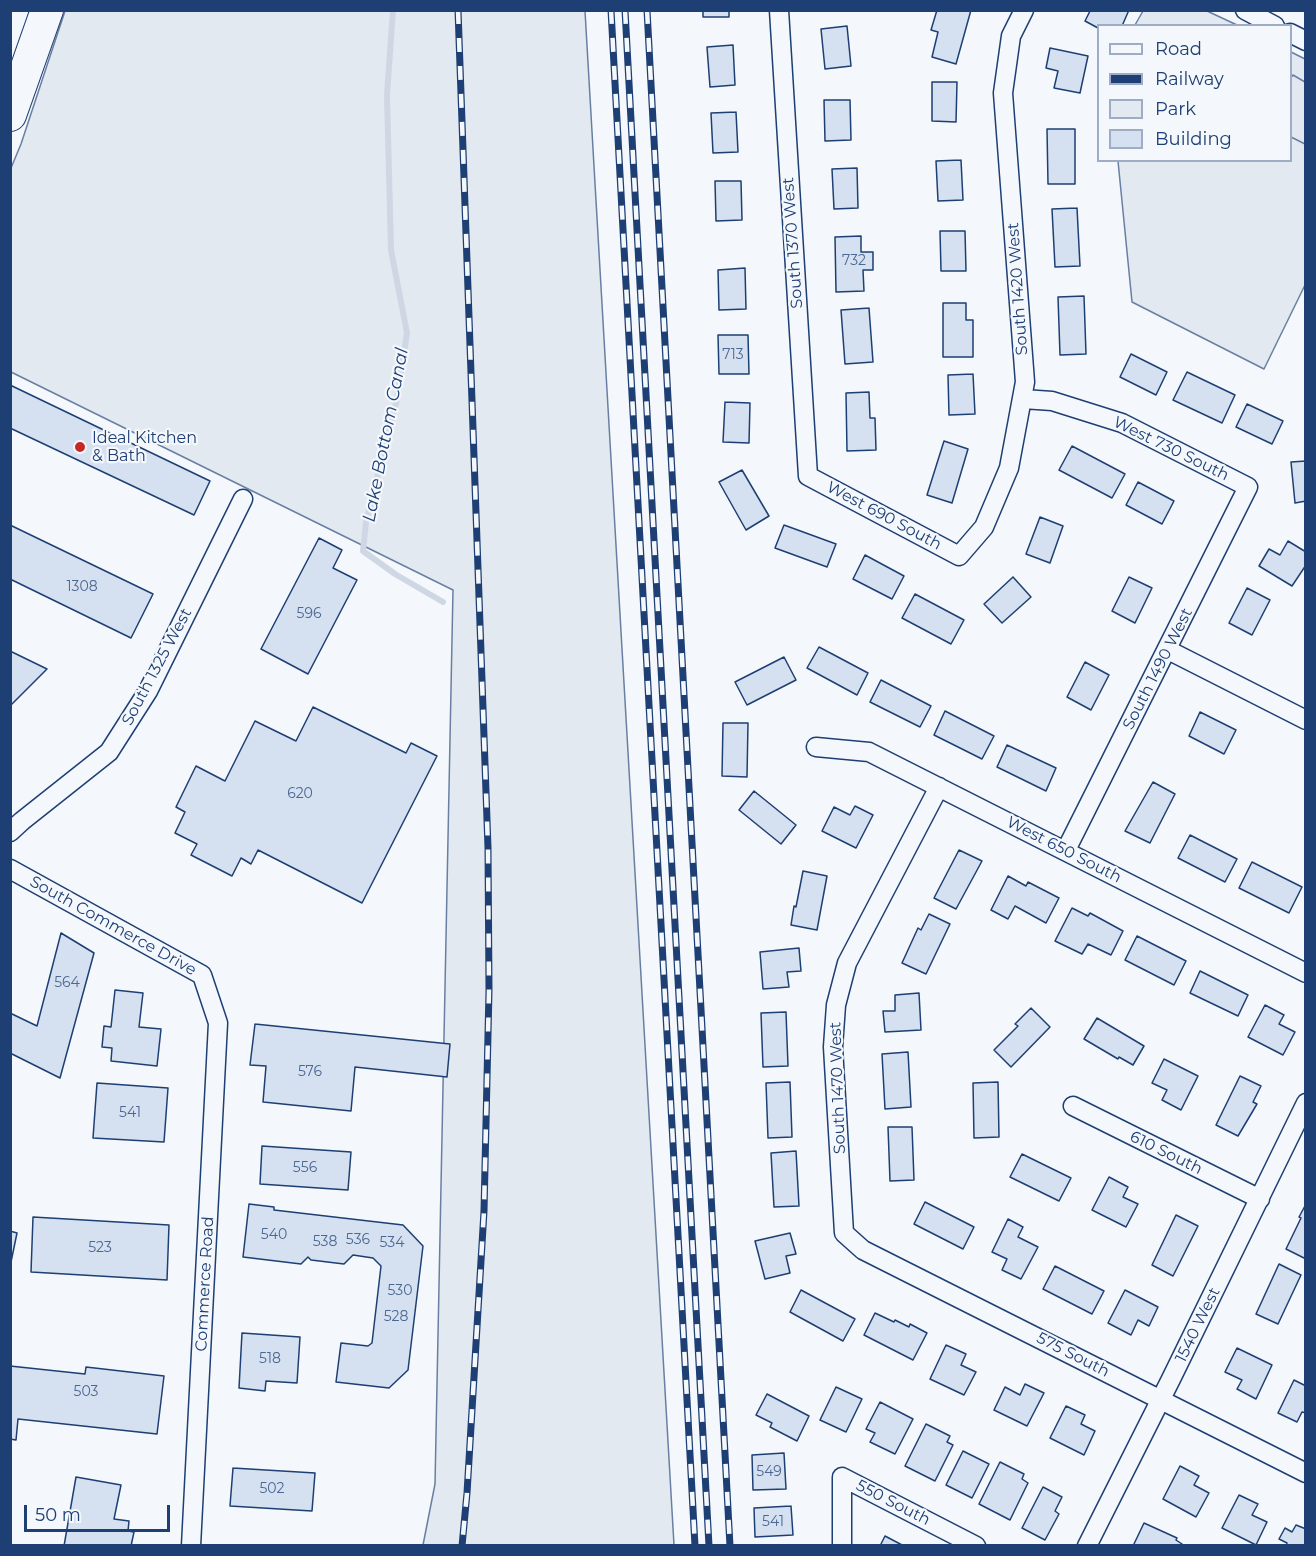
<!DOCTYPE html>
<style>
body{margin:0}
#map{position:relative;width:1316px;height:1556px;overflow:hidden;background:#f4f7fb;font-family:Montserrat,sans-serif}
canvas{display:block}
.frame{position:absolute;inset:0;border:12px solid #1d3f73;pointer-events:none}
.legend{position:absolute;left:1097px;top:24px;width:195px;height:138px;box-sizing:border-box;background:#f4f7fb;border:2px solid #9eadc5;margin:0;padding:8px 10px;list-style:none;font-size:18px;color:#1d3f73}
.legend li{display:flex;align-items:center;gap:12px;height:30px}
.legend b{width:30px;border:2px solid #9eadc5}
.scale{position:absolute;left:24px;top:1505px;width:146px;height:27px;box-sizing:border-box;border:3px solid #1d3f73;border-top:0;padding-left:8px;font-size:18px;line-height:21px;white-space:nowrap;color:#1d3f73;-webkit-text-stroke:4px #f4f7fb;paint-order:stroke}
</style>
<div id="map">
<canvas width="1316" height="1556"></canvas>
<div class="frame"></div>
<ul class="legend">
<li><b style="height:8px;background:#f4f7fb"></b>Road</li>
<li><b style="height:8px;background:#1d3f73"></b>Railway</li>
<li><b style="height:16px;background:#e3e9f0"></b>Park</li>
<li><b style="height:16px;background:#d5e0f0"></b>Building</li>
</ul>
<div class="scale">50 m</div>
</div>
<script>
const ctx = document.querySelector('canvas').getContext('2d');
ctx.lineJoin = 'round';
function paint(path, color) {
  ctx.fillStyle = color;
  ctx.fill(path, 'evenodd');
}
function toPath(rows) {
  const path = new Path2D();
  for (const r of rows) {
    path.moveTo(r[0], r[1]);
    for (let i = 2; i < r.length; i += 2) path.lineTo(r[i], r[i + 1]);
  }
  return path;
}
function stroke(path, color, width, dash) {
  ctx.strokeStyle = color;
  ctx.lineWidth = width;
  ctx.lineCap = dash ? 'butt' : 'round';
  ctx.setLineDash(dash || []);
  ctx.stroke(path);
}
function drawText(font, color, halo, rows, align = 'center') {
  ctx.font = font + ' Montserrat,sans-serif';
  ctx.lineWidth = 4.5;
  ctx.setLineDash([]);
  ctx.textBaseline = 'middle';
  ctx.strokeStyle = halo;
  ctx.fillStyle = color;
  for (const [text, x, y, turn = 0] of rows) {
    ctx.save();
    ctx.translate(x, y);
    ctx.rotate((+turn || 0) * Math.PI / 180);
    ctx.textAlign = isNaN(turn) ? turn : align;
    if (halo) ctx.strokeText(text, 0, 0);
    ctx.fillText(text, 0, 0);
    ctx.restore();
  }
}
const green = toPath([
 [65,11,585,11,674,1545,423,1545,435,1484,453,590,11,372,11,168,21,144,65,11],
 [1143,11,1207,11,1237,25,1135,25,1143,11],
 [1291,52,1305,59,1305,285,1264,369,1132,302,1118,161,1290,160,1291,52]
]);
paint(green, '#e3e9f0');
stroke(green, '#687fa3', 1.5);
const parking = toPath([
 [1293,75,1305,82,1305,144,1291,137,1290,79,1293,75]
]);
paint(parking, '#e3e8f0');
stroke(parking, '#687fa3', 1.5);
stroke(toPath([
 [393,10,387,95,391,250,407,333,397,399,366,522,363,551,395,574,443,602]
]), '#cfd7e4', 6);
const building = toPath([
 [703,10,729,10,729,17,703,17,703,10],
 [937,10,971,10,956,64,932,57,938,32,931,30,937,10],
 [1088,10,1129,10,1122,26,1098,26,1098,28,1085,21,1090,11,1088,10],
 [847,26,851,66,825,69,821,29,847,26],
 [733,45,735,85,710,87,707,47,733,45],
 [1050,48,1088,56,1080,93,1054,88,1058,71,1046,68,1050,48],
 [932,82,957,82,956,122,932,121,932,82],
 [824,100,850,100,851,140,825,141,824,100],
 [736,112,738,152,713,153,711,113,736,112],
 [1047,129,1075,129,1075,184,1048,184,1047,129],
 [961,160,963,200,938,201,936,161,961,160],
 [857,168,858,208,834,209,832,169,857,168],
 [715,181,741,181,742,220,716,221,715,181],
 [1077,208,1080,266,1055,267,1052,209,1077,208],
 [940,231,965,231,966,271,941,271,940,231],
 [861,236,861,252,873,252,873,270,863,270,864,291,836,292,835,237,861,236],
 [745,268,746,309,719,310,718,270,745,268],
 [1084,296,1086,354,1060,355,1058,297,1084,296],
 [943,303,966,303,966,320,973,320,973,357,943,357,943,303],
 [869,308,873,362,845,364,841,310,869,308],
 [718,335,748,335,749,374,719,374,718,335],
 [1131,354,1167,372,1156,395,1120,377,1131,354],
 [1187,372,1235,395,1222,423,1173,400,1187,372],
 [973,374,975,414,949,415,948,375,973,374],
 [10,385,210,481,194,515,10,428,10,385],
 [869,392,870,418,875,418,876,450,847,451,846,393,869,392],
 [725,402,750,403,749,443,723,442,725,402],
 [1247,404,1283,421,1272,444,1236,427,1247,404],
 [944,441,968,449,952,503,927,495,944,441],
 [1072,446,1125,474,1112,498,1059,470,1072,446],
 [1306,461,1306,501,1295,503,1291,462,1306,461],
 [742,470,769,516,746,530,719,482,742,470],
 [1138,482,1174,501,1162,524,1126,505,1138,482],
 [1040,517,1063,526,1050,563,1026,554,1040,517],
 [10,525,153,594,131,638,10,579,10,525],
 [784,525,836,544,827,567,775,548,784,525],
 [319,538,342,550,333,568,357,580,308,674,261,649,319,538],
 [1288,541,1306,552,1306,565,1292,586,1259,566,1269,549,1280,555,1288,541],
 [865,555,904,576,892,599,853,579,865,555],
 [1013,577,1031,597,1002,623,984,604,1013,577],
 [1129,577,1152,588,1135,623,1112,611,1129,577],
 [1247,588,1270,600,1252,635,1229,623,1247,588],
 [915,594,964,620,951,644,902,618,915,594],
 [819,647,868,673,857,695,807,668,819,647],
 [10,651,47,669,10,706,10,651],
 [784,657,796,680,747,705,735,682,784,657],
 [1085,662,1109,675,1091,710,1067,697,1085,662],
 [881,680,931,706,920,727,870,702,881,680],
 [313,707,406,753,411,743,437,756,362,903,258,850,251,864,241,858,232,876,191,855,197,844,175,833,185,812,176,807,196,766,225,781,255,721,296,741,313,707],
 [945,711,994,736,982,759,934,735,945,711],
 [1200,712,1236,730,1224,754,1189,736,1200,712],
 [723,723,748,723,747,777,722,776,723,723],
 [1007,745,1056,768,1046,791,997,767,1007,745],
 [1153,782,1175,794,1150,843,1125,831,1153,782],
 [754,791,796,825,781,844,739,810,754,791],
 [855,806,873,815,856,848,822,831,834,807,850,815,855,806],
 [1190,835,1237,859,1225,882,1178,858,1190,835],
 [959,850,982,861,956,909,934,898,959,850],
 [1252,862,1302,887,1289,913,1239,888,1252,862],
 [803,871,827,876,817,930,791,925,794,906,796,907,803,871],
 [1008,876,1026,886,1028,882,1059,898,1046,923,1015,906,1008,919,991,910,1008,876],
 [1072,908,1088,916,1090,913,1123,931,1111,955,1088,944,1082,954,1055,941,1072,908],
 [929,914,950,924,926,974,902,963,918,928,921,930,929,914],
 [61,933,94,953,60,1078,10,1053,10,1013,37,1026,61,933],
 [1137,936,1186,961,1174,985,1125,960,1137,936],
 [799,948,801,971,787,972,789,987,763,989,760,952,799,948],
 [1200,971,1248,995,1238,1016,1190,993,1200,971],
 [115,990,143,993,139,1027,161,1029,157,1066,111,1061,112,1048,102,1047,104,1026,111,1027,115,990],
 [919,993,921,1030,885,1032,883,1011,895,1011,895,995,919,993],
 [1265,1005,1284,1015,1279,1024,1295,1032,1283,1055,1248,1037,1265,1005],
 [1031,1008,1050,1027,1011,1067,994,1050,1018,1026,1015,1024,1031,1008],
 [786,1012,788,1066,763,1067,761,1013,786,1012],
 [1097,1018,1144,1046,1133,1065,1119,1057,1118,1059,1084,1039,1097,1018],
 [255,1024,450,1044,447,1077,355,1067,351,1111,263,1102,266,1066,250,1065,255,1024],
 [908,1052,911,1107,885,1109,882,1054,908,1052],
 [1164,1059,1198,1076,1181,1110,1162,1100,1167,1090,1152,1083,1164,1059],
 [1240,1076,1261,1086,1253,1102,1257,1104,1238,1136,1216,1125,1240,1076],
 [790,1082,792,1137,768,1138,766,1083,790,1082],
 [998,1082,999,1137,974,1138,973,1083,998,1082],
 [97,1083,168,1088,164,1142,93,1138,97,1083],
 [888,1127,912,1127,914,1180,890,1181,888,1127],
 [262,1146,351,1152,348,1190,260,1184,262,1146],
 [796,1151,799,1206,774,1207,771,1153,796,1151],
 [1022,1154,1071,1178,1059,1201,1010,1177,1022,1154],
 [1109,1177,1128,1187,1123,1197,1138,1204,1126,1227,1092,1210,1109,1177],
 [925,1202,974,1227,963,1249,914,1224,925,1202],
 [249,1204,274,1207,274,1210,403,1225,423,1246,408,1370,389,1388,336,1382,341,1343,368,1346,372,1343,381,1266,373,1258,353,1255,344,1264,311,1260,308,1257,301,1264,243,1257,249,1204],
 [1306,1204,1306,1259,1286,1249,1301,1218,1299,1217,1306,1204],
 [1176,1215,1198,1226,1173,1276,1152,1265,1176,1215],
 [33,1217,169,1225,167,1280,31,1272,33,1217],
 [1008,1219,1023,1227,1018,1237,1038,1247,1021,1279,1002,1270,1007,1259,992,1252,1008,1219],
 [10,1231,17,1233,11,1262,10,1262,10,1231],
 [790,1233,796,1254,786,1256,790,1273,765,1279,755,1241,790,1233],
 [1279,1264,1301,1275,1278,1324,1256,1314,1279,1264],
 [1055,1266,1104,1291,1092,1314,1043,1289,1055,1266],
 [801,1290,855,1319,843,1341,790,1312,801,1290],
 [1125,1290,1158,1307,1149,1326,1138,1320,1131,1335,1108,1323,1125,1290],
 [875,1313,894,1322,895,1320,909,1327,910,1324,927,1333,913,1360,864,1335,875,1313],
 [242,1333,300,1337,297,1383,266,1381,265,1391,239,1388,242,1333],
 [946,1345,966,1354,961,1365,976,1372,964,1395,930,1379,946,1345],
 [1237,1348,1272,1365,1256,1399,1237,1389,1242,1380,1225,1372,1237,1348],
 [10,1366,85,1374,86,1367,164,1376,157,1434,18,1419,16,1440,10,1439,10,1366],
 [1294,1380,1306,1386,1306,1413,1302,1412,1297,1422,1278,1413,1294,1380],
 [1025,1384,1044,1393,1027,1426,994,1410,1005,1387,1020,1395,1025,1384],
 [836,1387,862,1399,846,1432,820,1420,836,1387],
 [767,1394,809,1416,797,1441,770,1427,772,1423,756,1415,767,1394],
 [880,1402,913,1419,895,1454,870,1442,875,1433,866,1429,880,1402],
 [1066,1406,1085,1415,1081,1424,1095,1431,1084,1455,1050,1438,1066,1406],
 [926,1424,950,1436,947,1442,953,1445,935,1481,905,1466,926,1424],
 [963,1451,989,1464,972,1498,946,1485,963,1451],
 [784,1453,786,1489,753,1490,752,1455,784,1453],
 [1000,1462,1024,1474,1022,1479,1028,1483,1010,1520,979,1504,1000,1462],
 [1180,1466,1199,1476,1194,1485,1209,1493,1196,1517,1163,1499,1180,1466],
 [233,1468,315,1473,312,1511,230,1506,233,1468],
 [76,1477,121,1485,114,1519,129,1521,128,1531,134,1532,131,1546,64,1546,76,1477],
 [1043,1487,1062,1497,1055,1511,1059,1514,1045,1540,1022,1528,1043,1487],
 [1239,1495,1258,1504,1252,1515,1267,1522,1256,1545,1222,1528,1239,1495],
 [791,1506,793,1535,755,1537,754,1508,791,1506],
 [1144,1523,1177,1538,1176,1540,1185,1546,1133,1546,1144,1523],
 [1296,1525,1306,1529,1306,1546,1286,1546,1287,1543,1279,1539,1285,1528,1292,1532,1296,1525],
 [885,1536,904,1546,880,1546,885,1536]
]);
paint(building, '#d5e0f0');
stroke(building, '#1d3f73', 1.5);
const minor = toPath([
 [779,10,808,476,959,556,984,527,1009,468,1025,382,1003,93,1011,36,1024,10],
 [1245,10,1275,26],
 [1290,33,1306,41],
 [1023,399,1052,401,1122,423,1248,487,1066,850],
 [1168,650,1306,720],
 [816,747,869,752,1306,973],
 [939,787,847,963,836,1005,833,1047,844,1233,863,1250,1306,1473],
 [10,832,22,821,109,752,148,691,243,499],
 [10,869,202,975,218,1023,191,1546],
 [1073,1106,1260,1199],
 [842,1546,842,1477,976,1546],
 [1087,1546,1171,1379,1306,1103]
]);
const motorway = toPath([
 [10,115,47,10]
]);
stroke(minor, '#1d3f73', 21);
stroke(motorway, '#1d3f73', 34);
stroke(minor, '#f4f7fb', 18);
stroke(motorway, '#f4f7fb', 32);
const rail = toPath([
 [458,10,488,848,489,990,484,1211,467,1493,462,1546],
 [611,10,695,1546],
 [625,10,709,1546],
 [647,10,730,1546]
]);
stroke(rail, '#1d3f73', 7);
stroke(rail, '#f4f7fb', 4.5, [14]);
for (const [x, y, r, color] of [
 [80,447,6,"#c62828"]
]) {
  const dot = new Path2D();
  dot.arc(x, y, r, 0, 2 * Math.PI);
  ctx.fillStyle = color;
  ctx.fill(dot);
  stroke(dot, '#f4f7fb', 2);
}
drawText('14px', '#4b6792', null, [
 ["732",854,261],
 ["713",733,355],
 ["1308",82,587],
 ["596",309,614],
 ["620",300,794],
 ["564",67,983],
 ["576",310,1072],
 ["541",130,1113],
 ["556",305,1168],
 ["540",274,1235],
 ["536",358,1240],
 ["538",325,1242],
 ["534",392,1243],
 ["523",100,1248],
 ["530",400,1291],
 ["528",396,1317],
 ["518",270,1359],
 ["503",86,1392],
 ["549",769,1472],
 ["502",272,1489],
 ["541",773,1522]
]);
drawText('16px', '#1d3f73', '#f4f7fb', [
 ["South 1370 West",793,243,-94],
 ["South 1420 West",1018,289,-94],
 ["West 730 South",1171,449,26],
 ["West 690 South",884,516,28],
 ["South 1325 West",157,667,-62],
 ["South 1490 West",1158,669,-63],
 ["West 650 South",1064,850,27],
 ["South Commerce Drive",113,926,29],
 ["South 1470 West",838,1088,-92],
 ["610 South",1166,1153,26],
 ["Commerce Road",205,1284,-87],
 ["1540 West",1198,1325,-64],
 ["575 South",1073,1355,27],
 ["550 South",893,1503,27]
]);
drawText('16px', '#1d3f73', '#f4f7fb', [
 ["Ideal Kitchen",92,438],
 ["& Bath",92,456]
], 'left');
drawText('italic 18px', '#1d3f73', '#f4f7fb', [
 ["Lake Bottom Canal",386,435,-79]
]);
</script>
